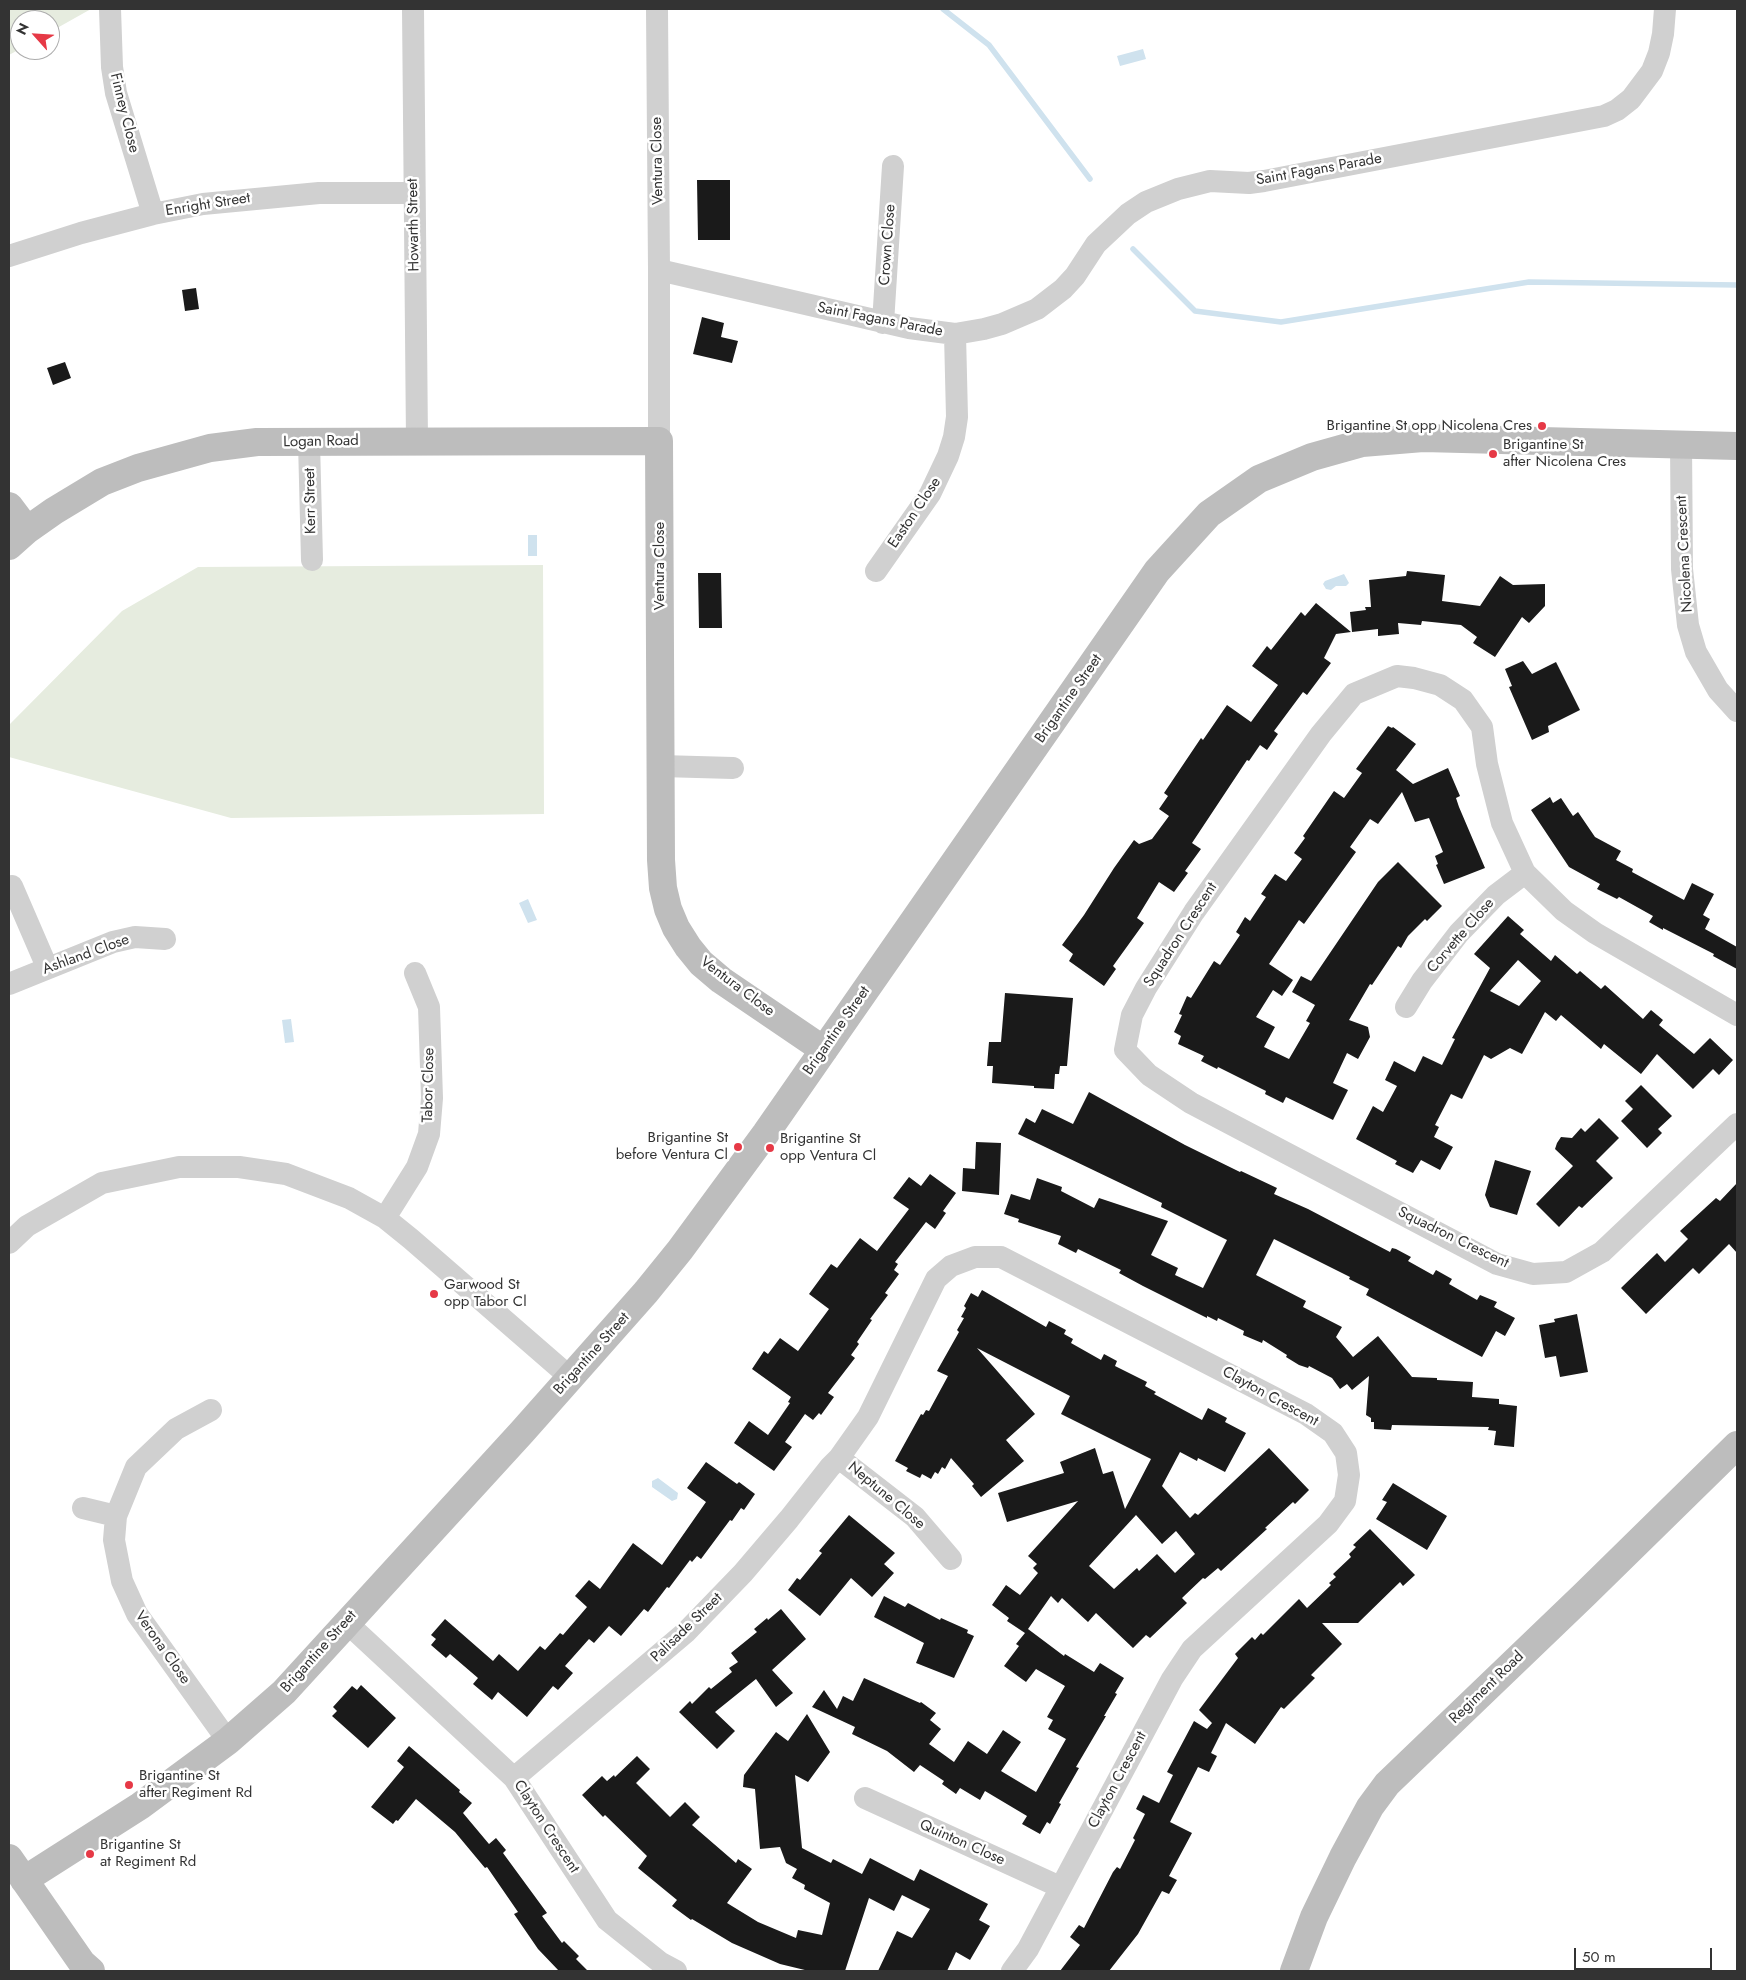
<!DOCTYPE html>
<style>
body{margin:0}
#map{position:relative;width:1746px;height:1980px;overflow:hidden;background:#fff;font-family:Jost,sans-serif}
canvas{display:block}
.frame{position:absolute;inset:0;border:10px solid #333;pointer-events:none}
.north{position:absolute;left:10px;top:10px;width:50px;height:50px;box-sizing:border-box;background:#fff;border:1px solid #adadad;border-radius:50%;rotate:296deg;font-size:14px;font-weight:700;line-height:20px;text-align:center;color:#333}
.north::after{content:'';display:block;margin:auto;width:18px;height:22px;background:#e63946;clip-path:polygon(50% 0,100% 100%,50% 72%,0 100%)}
.scale{position:absolute;left:1574px;top:1948px;width:138px;height:22px;box-sizing:border-box;border:2px solid #333;border-top:0;padding-left:6px;font-size:15px;line-height:18px;white-space:nowrap;color:#333;-webkit-text-stroke:4px #fff;paint-order:stroke}
</style>
<div id="map">
<canvas width="1746" height="1980"></canvas>
<div class="frame"></div>
<div class="north">N</div>
<div class="scale">50 m</div>
</div>
<script>
const ctx = document.querySelector('canvas').getContext('2d');
ctx.lineJoin = 'round';
function paint(path, color) {
  ctx.fillStyle = color;
  ctx.fill(path, 'evenodd');
}
function toPath(rows) {
  const path = new Path2D();
  for (const r of rows) {
    path.moveTo(r[0], r[1]);
    for (let i = 2; i < r.length; i += 2) path.lineTo(r[i], r[i + 1]);
  }
  return path;
}
function stroke(path, color, width, dash) {
  ctx.strokeStyle = color;
  ctx.lineWidth = width;
  ctx.lineCap = dash ? 'butt' : 'round';
  ctx.setLineDash(dash || []);
  ctx.stroke(path);
}
function drawText(font, color, halo, rows, align = 'center') {
  ctx.font = font + ' Jost,sans-serif';
  ctx.lineWidth = 5;
  ctx.setLineDash([]);
  ctx.textBaseline = 'middle';
  ctx.strokeStyle = halo;
  ctx.fillStyle = color;
  for (const [text, x, y, turn = 0] of rows) {
    ctx.save();
    ctx.translate(x, y);
    ctx.rotate((+turn || 0) * Math.PI / 180);
    ctx.textAlign = isNaN(turn) ? turn : align;
    if (halo) ctx.strokeText(text, 0, 0);
    ctx.fillText(text, 0, 0);
    ctx.restore();
  }
}
paint(toPath([
 [9,9,91,9,50,32,50,20,20,20,20,49,9,55],
 [543,565,544,814,231,818,9,757,9,725,122,611,198,567]
]), '#e6ecdf');
paint(toPath([
 [1143,49,1146,59,1120,66,1117,56],
 [528,535,537,535,537,556,528,556],
 [1344,574,1349,583,1346,586,1336,586,1331,590,1326,589,1323,584,1325,581],
 [528,899,537,920,528,923,519,903],
 [291,1019,294,1042,285,1043,282,1020],
 [658,1478,678,1493,677,1499,672,1501,652,1487,652,1481]
]), '#cfe2ee');
stroke(toPath([
 [943,9,989,45,1090,179],
 [1133,249,1195,311,1281,322,1529,282,1737,285]
]), '#cfe2ee', 5.5);
paint(toPath([
 [697,180,730,180,730,240,698,240],
 [196,288,199,309,185,311,182,290],
 [702,317,724,323,721,337,738,341,732,363,693,354],
 [65,362,71,378,53,385,47,368],
 [1407,571,1445,575,1442,601,1480,606,1500,576,1513,585,1545,584,1545,606,1529,623,1522,617,1495,657,1473,643,1477,637,1461,625,1422,621,1421,625,1398,623,1399,634,1378,636,1378,629,1352,632,1350,612,1366,610,1365,607,1371,607,1369,580,1406,576],
 [698,573,721,573,722,628,699,628],
 [1316,603,1351,632,1336,634,1324,658,1331,663,1307,695,1303,692,1274,731,1278,734,1267,750,1260,745,1249,761,1247,760,1192,843,1201,849,1185,871,1188,873,1174,892,1159,882,1137,918,1144,923,1113,966,1116,969,1104,986,1069,961,1073,954,1062,945,1084,915,1114,868,1134,840,1139,844,1152,839,1169,816,1159,809,1168,796,1164,793,1201,738,1203,740,1227,705,1251,722,1278,685,1252,666,1267,646,1271,650,1301,612,1305,616],
 [1523,661,1532,674,1556,662,1580,710,1548,726,1549,732,1532,740,1509,687,1512,686,1505,669],
 [1388,726,1392,728,1393,727,1416,744,1396,770,1413,784,1448,768,1460,796,1456,798,1459,807,1485,868,1444,884,1436,865,1438,864,1435,856,1443,852,1429,818,1415,822,1402,792,1378,824,1370,819,1350,847,1356,852,1304,924,1299,920,1269,964,1293,980,1282,996,1273,990,1256,1017,1275,1027,1264,1047,1289,1059,1310,1023,1306,1021,1315,1005,1292,992,1301,976,1311,981,1378,882,1398,862,1442,906,1427,921,1425,919,1408,936,1401,948,1398,946,1372,985,1370,984,1349,1020,1368,1027,1370,1037,1358,1059,1347,1053,1333,1083,1348,1090,1333,1120,1286,1097,1283,1103,1265,1094,1266,1091,1218,1067,1217,1069,1201,1061,1204,1056,1178,1044,1181,1036,1174,1032,1182,1015,1179,1014,1187,996,1191,998,1214,961,1220,965,1240,935,1236,932,1245,917,1250,921,1266,897,1261,894,1275,874,1286,881,1302,859,1294,853,1305,838,1303,836,1334,791,1344,798,1362,773,1356,769],
 [1550,797,1553,803,1561,798,1573,816,1578,812,1595,837,1621,851,1616,860,1633,869,1632,872,1684,900,1692,883,1714,894,1703,915,1710,919,1705,929,1737,947,1737,969,1713,956,1714,954,1663,928,1663,930,1649,922,1653,916,1619,897,1617,899,1597,889,1600,884,1569,867,1531,810],
 [1508,916,1524,930,1520,934,1551,961,1555,955,1577,974,1580,971,1601,989,1605,985,1643,1019,1651,1010,1663,1020,1659,1025,1694,1054,1710,1038,1733,1060,1719,1075,1713,1069,1693,1089,1657,1054,1641,1074,1604,1044,1601,1049,1561,1015,1556,1021,1545,1012,1522,1054,1510,1048,1491,1059,1484,1055,1462,1099,1451,1094,1435,1125,1439,1127,1434,1137,1453,1147,1440,1170,1421,1160,1413,1173,1395,1164,1397,1161,1356,1139,1373,1106,1383,1112,1397,1086,1385,1080,1394,1061,1415,1072,1423,1056,1442,1065,1455,1039,1452,1038,1490,968,1474,954],
 [1518,960,1541,981,1519,1006,1490,991],
 [1005,993,1073,998,1067,1066,1060,1066,1059,1074,1055,1074,1054,1089,1034,1088,1034,1086,992,1083,993,1066,987,1066,989,1042,1001,1042],
 [1641,1085,1672,1116,1658,1129,1662,1133,1647,1148,1621,1121,1633,1109,1625,1101],
 [1089,1092,1185,1145,1240,1172,1241,1171,1277,1188,1274,1194,1308,1209,1390,1252,1392,1248,1396,1249,1411,1257,1408,1261,1433,1275,1436,1270,1452,1279,1449,1284,1477,1300,1480,1295,1497,1302,1494,1307,1515,1318,1505,1336,1496,1331,1482,1357,1366,1295,1369,1289,1349,1279,1350,1277,1274,1239,1256,1275,1306,1301,1303,1307,1342,1327,1336,1337,1353,1357,1378,1336,1412,1377,1437,1378,1437,1380,1473,1382,1472,1397,1499,1399,1499,1404,1517,1406,1514,1447,1494,1445,1496,1431,1488,1430,1489,1427,1392,1425,1391,1430,1374,1429,1374,1422,1371,1422,1371,1418,1366,1415,1369,1376,1352,1390,1347,1384,1340,1389,1332,1378,1309,1366,1308,1368,1299,1365,1286,1357,1287,1355,1263,1340,1262,1343,1243,1335,1244,1331,1218,1318,1217,1321,1207,1316,1207,1318,1143,1286,1119,1273,1121,1270,1078,1249,1076,1253,1058,1244,1061,1236,1018,1222,1019,1219,1004,1214,1011,1194,1030,1200,1037,1178,1062,1187,1061,1191,1094,1208,1099,1198,1168,1221,1151,1255,1178,1268,1175,1275,1203,1288,1227,1240,1161,1207,1162,1203,1018,1134,1026,1118,1035,1123,1042,1109,1073,1124],
 [1599,1118,1619,1138,1596,1161,1613,1178,1582,1208,1579,1206,1559,1227,1536,1204,1573,1166,1555,1149,1557,1143,1561,1137,1572,1138,1581,1128,1585,1132],
 [976,1142,1001,1143,999,1195,962,1191,963,1168,975,1169],
 [1495,1160,1531,1171,1517,1215,1490,1207,1485,1195],
 [930,1174,956,1193,943,1211,946,1213,935,1229,926,1222,895,1262,898,1264,894,1270,899,1274,885,1293,888,1295,870,1319,872,1320,857,1342,859,1344,851,1355,855,1358,828,1393,834,1397,821,1415,819,1413,813,1420,805,1414,785,1442,792,1447,774,1471,734,1443,749,1421,768,1435,790,1403,788,1402,791,1397,752,1369,764,1351,768,1354,780,1338,798,1351,829,1309,809,1294,831,1264,837,1268,860,1238,877,1251,909,1209,893,1198,909,1177,921,1186],
 [1737,1183,1737,1253,1729,1244,1699,1274,1693,1268,1646,1314,1621,1288,1657,1253,1665,1262,1688,1239,1680,1231,1716,1198,1720,1201],
 [982,1290,1046,1327,1049,1321,1066,1330,1064,1334,1073,1339,1071,1343,1101,1360,1104,1354,1117,1361,1115,1366,1147,1382,1145,1386,1156,1392,1154,1394,1202,1420,1208,1408,1227,1418,1225,1422,1246,1433,1225,1472,1198,1458,1197,1461,1180,1452,1162,1486,1190,1518,1195,1513,1198,1515,1269,1448,1309,1490,1295,1504,1293,1502,1265,1528,1267,1529,1221,1571,1218,1568,1205,1579,1203,1578,1182,1598,1187,1603,1150,1638,1146,1635,1133,1648,1096,1613,1088,1622,1062,1598,1058,1603,1051,1596,1028,1629,1064,1656,1065,1654,1094,1672,1100,1663,1124,1678,1115,1693,1117,1694,1104,1716,1106,1716,1076,1767,1079,1768,1059,1803,1061,1804,1050,1824,1047,1822,1040,1834,1022,1824,1027,1816,985,1791,980,1800,960,1788,956,1794,942,1784,944,1781,920,1765,914,1772,887,1751,852,1734,855,1727,812,1707,824,1690,837,1709,843,1696,853,1701,864,1678,920,1703,921,1702,936,1713,930,1720,941,1729,929,1744,954,1762,968,1741,987,1754,1003,1730,1021,1742,1001,1771,1036,1792,1066,1739,1048,1729,1053,1720,1047,1717,1065,1686,1036,1669,1026,1682,1004,1666,1019,1646,1016,1644,1025,1633,1007,1621,1009,1618,992,1605,1006,1585,1020,1595,1038,1573,1033,1568,1037,1564,1028,1556,1078,1501,1007,1522,998,1493,1064,1473,1060,1462,1095,1448,1103,1474,1113,1471,1125,1509,1151,1459,1061,1414,1070,1396,977,1348,1035,1414,1006,1440,1024,1461,981,1497,972,1486,974,1484,951,1458,945,1469,942,1467,938,1474,935,1472,931,1479,922,1474,920,1478,906,1471,908,1468,895,1461,921,1414,923,1415,926,1410,929,1411,948,1376,937,1371,959,1332,957,1330,964,1318,961,1317,966,1308,964,1306,971,1293,978,1297],
 [1136,1515,1162,1544,1176,1531,1195,1554,1175,1573,1157,1554,1139,1571,1137,1568,1114,1589,1089,1566],
 [1577,1314,1588,1372,1560,1377,1556,1356,1545,1358,1539,1325,1555,1322,1554,1319],
 [706,1462,737,1484,739,1482,755,1494,744,1510,741,1508,732,1521,730,1520,701,1559,697,1556,692,1562,690,1560,669,1588,667,1587,648,1612,644,1609,621,1636,609,1626,594,1643,589,1639,565,1666,573,1673,558,1690,553,1686,527,1717,498,1692,492,1700,473,1684,478,1678,450,1654,446,1658,431,1645,436,1639,431,1635,445,1619,493,1661,499,1654,518,1671,540,1646,545,1650,560,1633,563,1635,587,1607,575,1596,589,1580,600,1589,633,1543,662,1565,706,1502,687,1488],
 [1393,1483,1447,1516,1427,1550,1376,1519,1387,1502,1382,1500],
 [849,1515,895,1553,884,1564,894,1573,872,1597,851,1578,820,1616,788,1590,797,1578,800,1580,822,1553,819,1551],
 [1370,1529,1415,1575,1403,1586,1400,1582,1358,1623,1322,1623,1342,1644,1311,1675,1315,1678,1284,1709,1281,1707,1255,1744,1226,1723,1211,1753,1217,1756,1209,1772,1198,1767,1170,1822,1192,1833,1169,1876,1177,1880,1169,1894,1162,1891,1138,1934,1109,1971,1060,1971,1080,1945,1070,1937,1079,1925,1084,1928,1113,1872,1117,1867,1120,1869,1135,1840,1133,1838,1145,1814,1136,1809,1143,1795,1159,1803,1173,1775,1167,1772,1194,1721,1207,1729,1212,1723,1199,1710,1238,1658,1235,1654,1252,1637,1255,1640,1261,1633,1263,1635,1299,1599,1307,1608,1331,1585,1329,1583,1336,1577,1333,1574,1351,1557,1349,1554,1356,1547,1353,1545],
 [884,1596,905,1607,908,1603,940,1620,941,1618,968,1630,967,1633,974,1636,954,1678,916,1663,924,1643,874,1617],
 [781,1609,806,1639,772,1670,793,1693,776,1707,756,1679,715,1712,735,1731,717,1749,679,1712,690,1701,692,1704,709,1687,711,1689,732,1672,729,1668,738,1662,731,1653,757,1632,754,1629,767,1618,768,1620],
 [361,1685,396,1718,368,1748,332,1716,337,1711,333,1707,352,1686,357,1690],
 [807,1714,830,1752,808,1782,795,1775,802,1848,831,1863,833,1859,862,1874,870,1858,914,1881,920,1869,988,1904,979,1920,990,1926,970,1960,956,1952,947,1971,878,1971,897,1931,912,1938,930,1909,902,1895,894,1911,869,1898,845,1971,809,1971,780,1964,732,1943,692,1919,691,1920,672,1906,677,1900,638,1868,647,1856,605,1815,603,1817,582,1795,602,1776,607,1781,614,1775,615,1777,637,1756,650,1769,636,1783,670,1817,685,1802,700,1817,692,1825,736,1863,738,1859,752,1869,727,1903,758,1922,796,1938,798,1930,822,1935,830,1903,804,1889,805,1885,792,1878,797,1869,786,1863,780,1847,760,1849,755,1789,743,1787,744,1775,776,1732,788,1741],
 [409,1746,460,1790,459,1792,472,1803,463,1813,489,1844,496,1838,506,1850,503,1853,547,1913,542,1916,562,1943,564,1941,579,1956,576,1959,588,1971,559,1971,538,1949,514,1914,518,1912,487,1867,485,1868,455,1832,416,1799,398,1821,396,1820,393,1824,371,1807,404,1767,397,1761]
]), '#1a1a1a');
stroke(toPath([
 [110,9,112,67,116,93,153,214],
 [413,9,417,441],
 [657,9,659,270,659,441],
 [9,256,81,233,153,214,203,204,319,193,414,193],
 [659,270,909,328,955,334,984,329,1002,324,1037,309,1063,289,1075,276,1096,244,1128,214,1146,202,1178,189,1210,181,1249,183,1264,181,1604,116,1617,110,1631,99,1652,71,1659,53,1663,34,1665,9],
 [883,323,893,166],
 [309,442,312,560],
 [1681,443,1682,569,1688,625,1696,652,1718,690,1737,711],
 [876,571,930,494,948,456,954,437,957,417,955,334],
 [661,766,733,768],
 [12,886,47,967],
 [9,984,113,942,135,937,165,939],
 [1406,1007,1422,981,1459,933,1496,895,1525,873],
 [1737,1015,1595,933,1564,911,1525,873,1502,823,1487,764,1482,727,1463,700,1440,685,1414,678,1397,676,1354,694,1321,734,1194,912,1146,988,1132,1015,1125,1050,1149,1075,1191,1103,1497,1264,1533,1274,1566,1272,1602,1252,1737,1124],
 [385,1218,417,1167,429,1134,432,1098,429,1007,415,973],
 [9,1243,27,1226,102,1183,179,1167,239,1167,286,1174,349,1198,385,1218,411,1239,571,1378],
 [211,1410,176,1429,136,1467,116,1516,114,1540,122,1581,137,1614,228,1741],
 [839,1458,915,1517,951,1559],
 [83,1508,116,1516],
 [346,1622,514,1778,607,1920,661,1963,676,1971],
 [514,1778,686,1632,743,1573,789,1519,830,1467,839,1458,868,1417,936,1279,951,1266,975,1257,1001,1257,1306,1414,1333,1433,1346,1453,1349,1475,1345,1501,1328,1524,1192,1649,1172,1679,1028,1949,1012,1971],
 [865,1798,1060,1887]
]), '#d0d0d0', 22);
stroke(toPath([
 [9,506,27,530],
 [9,546,27,530,54,511,102,482,138,468,210,448,257,442,659,441,661,860,663,888,668,909,676,928,688,947,701,963,721,980,824,1050],
 [9,1858,82,1963,91,1971],
 [24,1880,140,1806,228,1741,284,1692,522,1432,646,1292,680,1250,766,1133,1157,571,1209,514,1259,479,1312,457,1362,443,1423,438,1737,446],
 [1294,1971,1314,1917,1343,1857,1370,1807,1387,1784,1584,1595,1737,1445]
]), '#bdbdbd', 28);
for (const [x, y, r, color] of [
 [1542,426,5,"#e63946"],
 [1493,454,5,"#e63946"],
 [738,1147,5,"#e63946"],
 [770,1148,5,"#e63946"],
 [434,1294,5,"#e63946"],
 [129,1785,5,"#e63946"],
 [90,1854,5,"#e63946"]
]) {
  const dot = new Path2D();
  dot.arc(x, y, r, 0, 2 * Math.PI);
  ctx.fillStyle = color;
  ctx.fill(dot);
  stroke(dot, '#fff', 2);
}
drawText('15px', '#333', '#fff', [
 ["Finney Close",124,113,76],
 ["Ventura Close",658,161,-91],
 ["Saint Fagans Parade",1319,170,-10],
 ["Enright Street",208,205,-9],
 ["Howarth Street",414,225,-91],
 ["Crown Close",888,245,-86],
 ["Saint Fagans Parade",880,320,11],
 ["Logan Road",321,442,-1],
 ["Kerr Street",311,501,-91],
 ["Easton Close",915,513,-56],
 ["Nicolena Crescent",1685,554,-93],
 ["Ventura Close",660,566,-90],
 ["Brigantine Street",1069,699,-55],
 ["Squadron Crescent",1181,935,-57],
 ["Corvette Close",1461,936,-49],
 ["Ashland Close",86,955,-20],
 ["Ventura Close",737,987,37],
 ["Brigantine Street",837,1031,-55],
 ["Tabor Close",429,1085,-89],
 ["Squadron Crescent",1453,1238,26],
 ["Brigantine Street",592,1354,-48],
 ["Clayton Crescent",1270,1397,29],
 ["Neptune Close",886,1496,40],
 ["Palisade Street",687,1628,-44],
 ["Verona Close",162,1648,55],
 ["Brigantine Street",319,1652,-48],
 ["Regiment Road",1487,1688,-44],
 ["Clayton Crescent",1118,1780,-62],
 ["Clayton Crescent",546,1827,57],
 ["Quinton Close",962,1843,24]
]);
drawText('15px', '#333', '#fff', [
 ["Brigantine St opp Nicolena Cres",1532,426,"right"],
 ["Brigantine St",1503,445],
 ["after Nicolena Cres",1503,462],
 ["Brigantine St",728,1138,"right"],
 ["before Ventura Cl",728,1155,"right"],
 ["Brigantine St",780,1139],
 ["opp Ventura Cl",780,1156],
 ["Garwood St",444,1285],
 ["opp Tabor Cl",444,1302],
 ["Brigantine St",139,1776],
 ["after Regiment Rd",139,1793],
 ["Brigantine St",100,1845],
 ["at Regiment Rd",100,1862]
], 'left');
</script>
